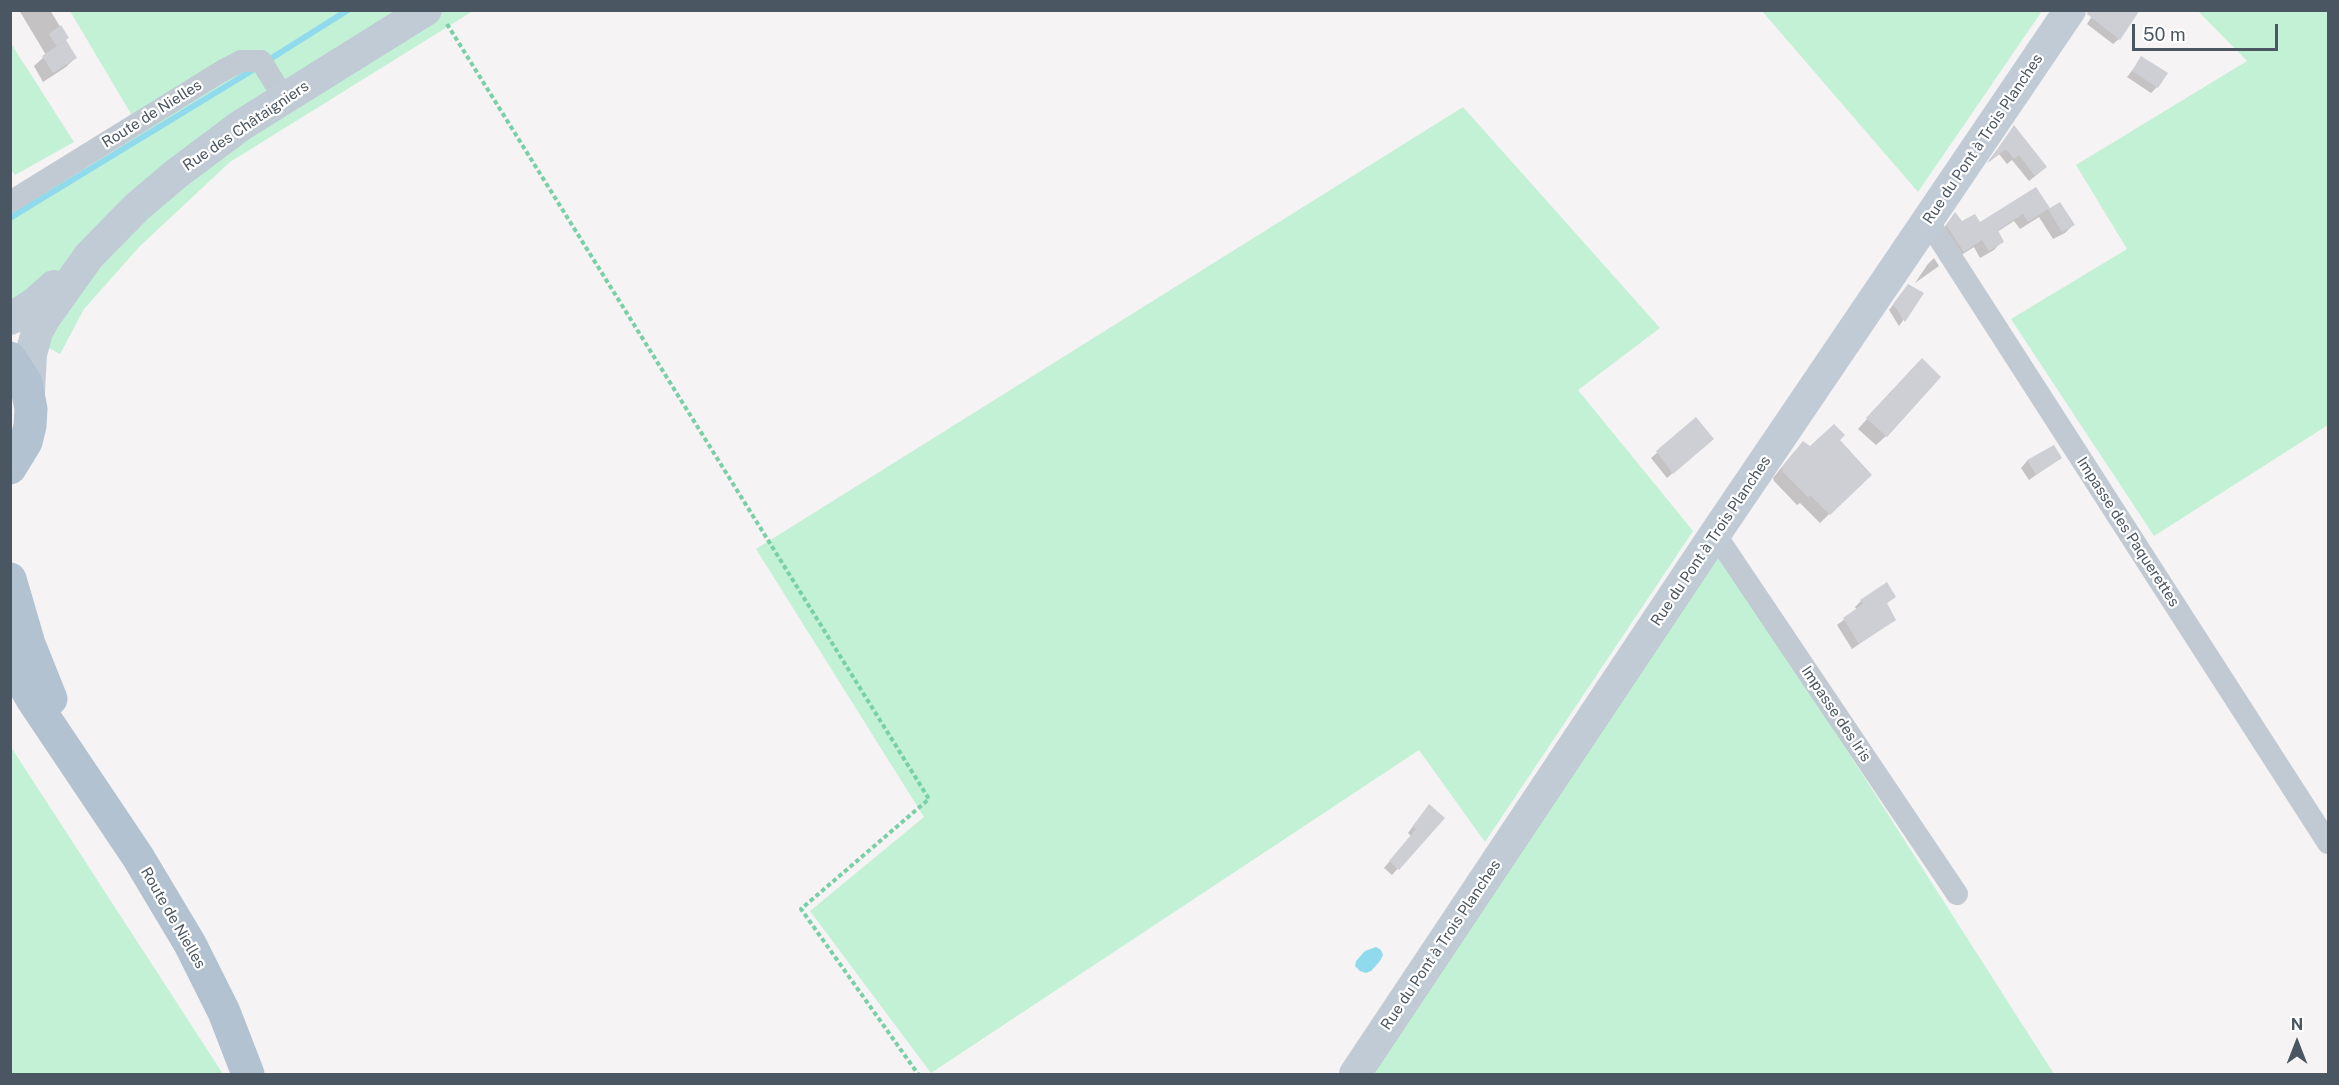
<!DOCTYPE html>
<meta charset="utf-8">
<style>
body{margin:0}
#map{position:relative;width:2339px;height:1085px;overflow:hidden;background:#f5f3f3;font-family:"Public Sans",sans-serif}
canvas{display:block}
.frame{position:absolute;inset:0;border:12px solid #4a5661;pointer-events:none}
.north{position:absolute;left:2267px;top:1013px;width:60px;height:60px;-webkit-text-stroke:4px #fff;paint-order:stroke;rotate:0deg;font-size:16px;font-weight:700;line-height:24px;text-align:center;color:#4a5661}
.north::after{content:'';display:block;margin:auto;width:21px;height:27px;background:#4a5661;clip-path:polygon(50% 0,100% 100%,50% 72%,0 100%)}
.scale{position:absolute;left:2132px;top:24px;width:146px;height:27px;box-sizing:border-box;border:3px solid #4a5661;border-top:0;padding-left:8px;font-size:18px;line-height:21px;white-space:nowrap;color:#4a5661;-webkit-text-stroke:4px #fff;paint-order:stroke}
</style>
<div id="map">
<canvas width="2339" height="1085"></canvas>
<div class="frame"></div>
<div class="north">N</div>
<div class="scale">50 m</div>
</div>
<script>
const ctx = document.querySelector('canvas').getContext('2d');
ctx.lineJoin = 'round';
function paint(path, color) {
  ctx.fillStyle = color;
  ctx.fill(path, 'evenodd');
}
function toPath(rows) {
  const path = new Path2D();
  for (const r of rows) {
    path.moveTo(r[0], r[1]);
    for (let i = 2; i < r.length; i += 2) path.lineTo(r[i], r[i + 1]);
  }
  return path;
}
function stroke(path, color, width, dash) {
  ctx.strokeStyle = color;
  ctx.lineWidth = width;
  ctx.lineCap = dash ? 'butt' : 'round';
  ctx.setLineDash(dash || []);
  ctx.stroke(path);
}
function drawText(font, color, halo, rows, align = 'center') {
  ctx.font = font + ' "Public Sans",sans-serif';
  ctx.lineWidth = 4.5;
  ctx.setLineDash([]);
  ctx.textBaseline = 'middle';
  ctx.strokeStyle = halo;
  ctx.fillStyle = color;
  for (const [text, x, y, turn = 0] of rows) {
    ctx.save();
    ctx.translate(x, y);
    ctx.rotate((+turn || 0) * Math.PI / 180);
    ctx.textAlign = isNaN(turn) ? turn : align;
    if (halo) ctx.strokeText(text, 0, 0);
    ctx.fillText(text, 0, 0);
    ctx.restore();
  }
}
paint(toPath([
 [70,11,473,11,230,162,140,246,84,309,60,354,11,328,11,211,140,129],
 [1762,11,2042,11,1918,192],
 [2198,11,2328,11,2328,425,2154,536,2011,319,2127,249,2076,165,2247,61],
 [10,42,74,142,15,175,10,168],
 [1463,107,1660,328,1578,390,1693,531,1485,842,1419,750,931,1073,810,911,924,817,756,549],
 [1717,547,2054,1074,1369,1074],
 [11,747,223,1074,11,1074]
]), '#c3f1d5');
paint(toPath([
 [1376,947,1381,950,1383,955,1380,961,1371,971,1366,973,1360,971,1355,966,1356,961,1365,951]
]), '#90daee');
paint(toPath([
 [19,10,50,10,67,38,65,40,75,58,66,67,43,82,34,66,46,55],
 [2096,10,2119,39,2113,44,2087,24],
 [2142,58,2157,87,2151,93,2127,77],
 [2014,127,2039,173,2029,181,2012,160,2007,164,1999,154,1987,163],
 [2036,189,2049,210,2073,225,2065,233,2053,239,2039,217,2020,229,2014,221,1997,232,2002,241,1994,250,1980,258,1974,247,1955,259,1939,234,1955,214,1962,223,1979,224],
 [1934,258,1939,266,1915,283,1928,264],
 [1904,291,1922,294,1899,326,1889,310],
 [1912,369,1886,436,1876,445,1858,429],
 [1696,419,1706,445,1667,478,1651,458],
 [2054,447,2060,458,2029,480,2021,468,2027,461],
 [1810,448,1870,474,1820,523,1800,503,1797,505,1774,481,1773,478,1794,452],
 [1894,597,1886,604,1894,620,1852,649,1837,625,1857,610,1855,607,1861,601],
 [1423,813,1443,819,1392,875,1384,868,1411,836,1408,833]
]), '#0003');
stroke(toPath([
 [267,61,348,10],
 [10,218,256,68]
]), '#90daee', 6);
paint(toPath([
 [2088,10,2140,10,2120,40,2087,14],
 [61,25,69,38,56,46,49,34],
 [66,40,77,58,53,73,42,56],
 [2141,56,2168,73,2158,88,2132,71],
 [2014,125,2047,167,2035,176,2019,155,2014,159,2006,149,1988,163],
 [2036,187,2050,208,2060,202,2075,225,2062,232,2048,209,2028,222,2023,214,1998,230,2004,242,1989,251,1982,240,1964,252,1946,225,1955,212,1962,221,1975,214,1980,222],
 [1908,284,1924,293,1905,322,1893,304],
 [1922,358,1941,377,1887,437,1866,418],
 [1696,417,1714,439,1673,474,1656,451],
 [1834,424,1845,435,1840,440,1872,475,1830,515,1810,495,1808,497,1783,472,1782,467,1803,441,1810,446],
 [2054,445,2062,458,2036,475,2027,460],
 [1887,582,1896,597,1887,603,1896,620,1859,644,1843,618,1863,604,1860,600],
 [1429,804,1445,818,1399,870,1389,861,1416,829,1413,826]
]), '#cdcfd5');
stroke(toPath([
 [447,24,929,799,801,909,918,1074]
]), '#7ad0a6', 4, [4.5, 3]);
stroke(toPath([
 [10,202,222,71,241,61,261,61,284,98],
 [1928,221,2328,843],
 [1715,534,1957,894]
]), '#c1cad2', 22);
stroke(toPath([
 [10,319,35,303,54,286],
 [29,392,31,354,37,332,44,319,89,256,137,207,176,174,240,126,426,10],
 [1355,1074,1715,534,2070,10]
]), '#c1cbd6', 32);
stroke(toPath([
 [10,358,26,383,31,409,30,426,26,442,10,468],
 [10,579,29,644,51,699],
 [10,661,32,699,138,857,190,944,224,1012,248,1074]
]), '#b3c2d1', 33);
drawText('15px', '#4a5661', '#fff', [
 ["Route de Nielles",152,114,-32],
 ["Rue des Châtaigniers",246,126,-34],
 ["Rue du Pont à Trois Planches",1983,139,-56],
 ["Impasse des Paquerettes",2128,532,57],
 ["Rue du Pont à Trois Planches",1711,541,-56],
 ["Impasse des Iris",1836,714,56],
 ["Route de Nielles",173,918,60],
 ["Rue du Pont à Trois Planches",1441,945,-56]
]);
</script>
